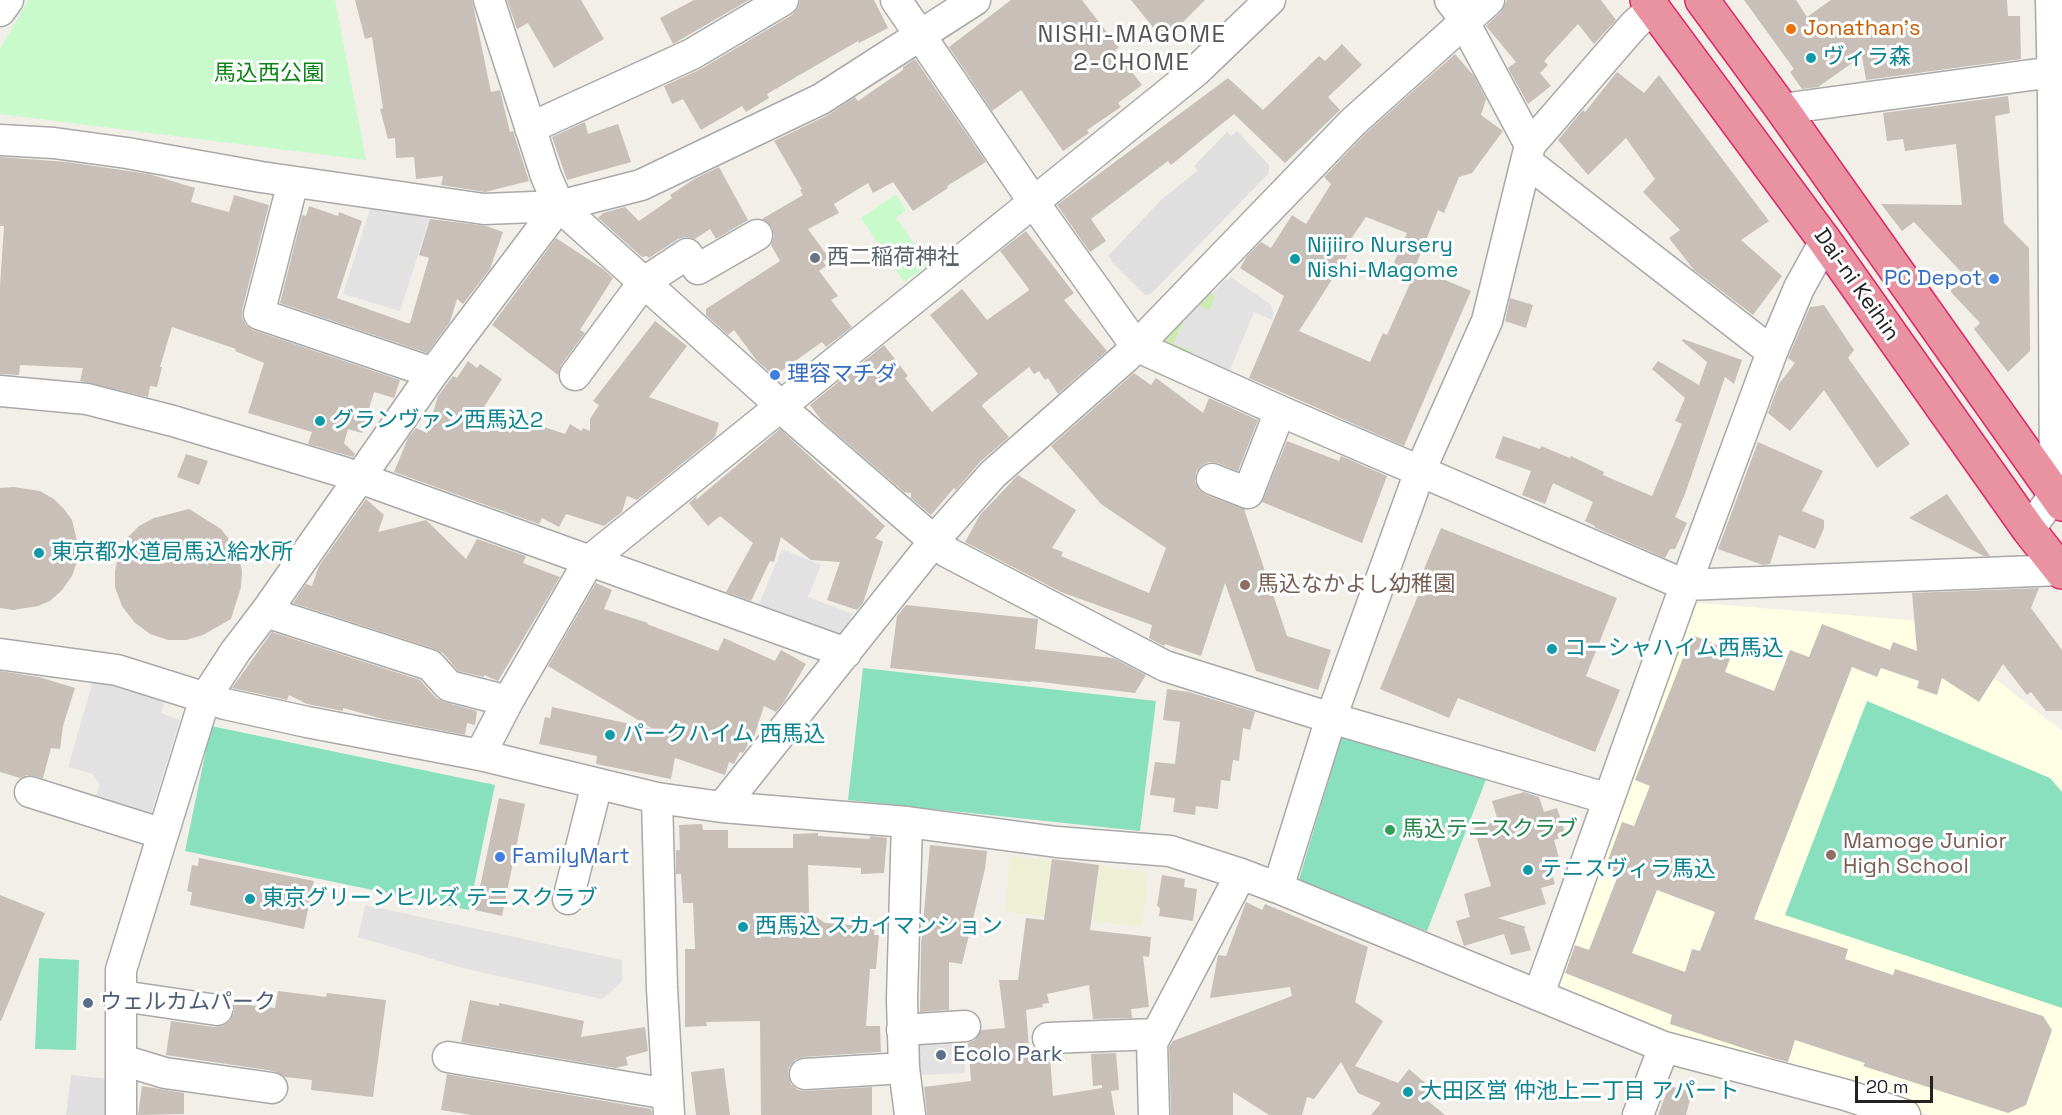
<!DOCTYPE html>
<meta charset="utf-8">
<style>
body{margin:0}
#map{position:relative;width:2062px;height:1115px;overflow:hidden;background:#f2efe9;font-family:"Space Grotesk",sans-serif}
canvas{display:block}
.scale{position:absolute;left:1855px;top:1076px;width:78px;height:27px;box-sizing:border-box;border:3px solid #222;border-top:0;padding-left:8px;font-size:18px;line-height:21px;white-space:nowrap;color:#222;-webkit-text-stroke:4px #fff;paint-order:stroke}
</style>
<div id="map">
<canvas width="2062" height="1115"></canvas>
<div class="scale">20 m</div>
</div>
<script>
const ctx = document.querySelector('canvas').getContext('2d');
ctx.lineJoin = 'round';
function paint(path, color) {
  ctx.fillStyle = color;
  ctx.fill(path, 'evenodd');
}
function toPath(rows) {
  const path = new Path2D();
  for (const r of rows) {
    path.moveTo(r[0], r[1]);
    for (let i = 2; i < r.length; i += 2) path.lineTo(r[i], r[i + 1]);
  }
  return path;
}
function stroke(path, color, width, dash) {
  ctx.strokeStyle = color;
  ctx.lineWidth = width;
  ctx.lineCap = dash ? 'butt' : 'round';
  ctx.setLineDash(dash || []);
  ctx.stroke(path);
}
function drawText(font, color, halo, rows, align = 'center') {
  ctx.font = font + ' "Space Grotesk","Noto Sans JP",sans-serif';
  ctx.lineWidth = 6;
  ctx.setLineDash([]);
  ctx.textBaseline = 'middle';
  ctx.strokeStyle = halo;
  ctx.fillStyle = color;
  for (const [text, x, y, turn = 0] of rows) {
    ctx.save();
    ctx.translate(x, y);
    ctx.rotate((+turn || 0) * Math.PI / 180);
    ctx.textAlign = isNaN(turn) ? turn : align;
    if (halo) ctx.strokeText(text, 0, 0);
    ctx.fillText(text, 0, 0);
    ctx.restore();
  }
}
paint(toPath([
 [1237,131,1269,165,1269,173,1151,294,1145,295,1111,261,1112,260,1108,256,1161,200,1198,170,1194,166,1227,132,1231,136],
 [71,1075,109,1079,108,1115,66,1115]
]), '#e0dfdf');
paint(toPath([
 [1688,602,1921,621,2062,731,2062,1115,1928,1115,1867,1091,1683,1041,1561,988,1556,980]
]), '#ffffe5');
paint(toPath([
 [1010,856,1148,872,1142,927,1005,912]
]), '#eef0d5');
paint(toPath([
 [1207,289,1215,297,1210,310,1189,310,1174,343,1192,351,1191,354,1222,366,1221,368,1167,347,1164,335]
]), '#cdebb0');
paint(toPath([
 [28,0,335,0,366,160,0,114,0,49],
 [896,194,906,210,896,218,929,265,904,282,861,218]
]), '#c8facc');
paint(toPath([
 [863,668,1156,701,1140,831,848,800],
 [1867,701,2050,778,2062,792,2062,1008,1785,915],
 [211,726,495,785,469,910,185,851],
 [1342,735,1487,777,1427,931,1298,883],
 [39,958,79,960,76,1050,35,1049]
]), '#88e0be');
paint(toPath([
 [371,206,432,211,400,311,343,294],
 [1231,277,1270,304,1274,314,1272,320,1254,312,1230,370,1191,354,1192,351,1174,344,1189,310,1192,310,1195,304,1210,310,1215,297,1212,294,1226,279,1228,280],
 [782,549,821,565,808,597,853,614,837,640,757,609],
 [93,681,113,681,166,700,161,713,180,720,149,820,93,802,100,785,93,774,68,767],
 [365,905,622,960,622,982,602,999,463,968,358,937],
 [963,1035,965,1073,918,1075,917,1037]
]), '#e2e2e2');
paint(toPath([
 [355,0,472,0,491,92,500,90,510,132,513,131,529,181,485,192,441,185,443,176,416,179,414,157,396,158,395,138,388,139,380,109,383,108,372,37,365,39],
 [507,0,581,0,604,39,554,68,528,23,517,29],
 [694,0,749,0,673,44,660,18],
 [800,0,874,0,888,28,859,43,858,41,767,94,769,98,746,112,742,106,701,130,683,99,672,104,664,86,701,69,792,15,798,8],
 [1011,0,1082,0,1119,48,1115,50,1142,85,1118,103,1121,107,1087,130,1089,133,1063,151,1021,90,992,111,949,47],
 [1131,0,1205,0,1164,41],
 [1507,0,1601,0,1616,20,1594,44,1578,24,1544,61,1548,65,1540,73,1551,86,1528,104,1508,68,1516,62,1486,26,1501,12],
 [1744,0,1796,0,1807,17,1831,0,2007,0,2008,16,2020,16,2021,59,1866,80,1862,56,1818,87,1802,89,1790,72,1794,69],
 [1342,44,1362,65,1328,97,1340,110,1285,163,1234,114,1171,165,1168,161,1091,219,1106,241,1090,252,1057,205,1228,78,1263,110,1319,56,1325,61],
 [1455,54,1474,76,1486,99,1481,115,1503,131,1472,173,1459,177,1444,213,1438,210,1412,275,1392,267,1407,233,1366,217,1346,246,1351,250,1299,331,1370,362,1383,333,1387,335,1417,268,1471,291,1404,446,1249,378,1284,296,1240,268,1247,256,1261,242,1271,248,1292,215,1306,224,1331,184,1324,177,1365,134],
 [915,59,986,162,947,186,948,188,913,211,893,182,873,193,868,183,834,204,839,213,808,229,829,258,823,261,826,266,819,271,838,296,831,300,852,327,826,347,822,342,774,376,757,361,734,330,728,335,706,315,706,309,780,261,771,245,774,236,772,227,762,219,803,195,800,190,802,189,774,141,828,115,855,97,858,101,903,70,903,67],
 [1617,72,1644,93,1659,75,1769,221,1741,240,1782,276,1753,315,1694,270,1669,238,1680,230,1643,192,1655,179,1626,138,1588,175,1558,140,1583,110,1585,112],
 [2008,96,2010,113,1995,116,2004,223,2029,248,2030,351,2008,372,1974,329,1980,323,1950,291,1966,277,1914,222,1902,231,1881,204,1962,205,1956,144,1905,151,1903,139,1887,141,1883,113],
 [585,122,588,134,618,124,631,162,567,180,552,137],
 [0,157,67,162,149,174,195,188,191,202,229,212,234,195,269,205,242,310,242,318,246,325,253,330,400,380,394,398,374,392,362,433,348,429,344,443,355,454,353,457,308,444,312,432,248,413,264,363,235,351,236,349,172,327,160,367,162,367,157,387,150,386,148,397,80,381,83,368,20,365,19,375,0,374,0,286,4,226,0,226],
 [719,167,748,220,716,239,710,229,695,239,686,237,678,239,649,258,647,256,642,257,598,218,603,213,625,207,639,221,672,198,670,195,696,178],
 [309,206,338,216,339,212,362,221,337,298,407,323,410,323,429,258,419,255,430,219,486,226,503,232,490,269,463,304,457,299,450,322,427,353,280,303,302,215,306,216],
 [1026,231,1074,293,1064,300,1107,351,1058,394,1048,378,1045,380,1039,371,1034,374,1029,367,983,404,982,406,1009,437,980,462,956,490,954,488,931,515,911,498,911,493,904,492,822,421,810,405,884,345,908,376,905,378,932,412,978,374,930,315,962,289,987,320,1028,291,1029,289,1000,251],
 [556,238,603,269,613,278,580,330,585,333,561,365,558,375,492,325],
 [1510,298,1533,305,1526,328,1505,321],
 [1824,305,1854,350,1848,358,1910,444,1877,468,1824,390,1790,431,1768,413,1779,384,1795,363,1788,358,1810,307],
 [655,321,687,346,649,397,719,423,715,437,637,500,627,496,622,512,604,526,566,514,559,527,542,518,539,524,394,472,408,438,416,428,427,433,438,396,453,376,457,378,468,361,477,368,480,364,502,379,484,407,565,434,570,424,581,431,583,428,590,431,590,419,599,405,593,401],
 [1683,339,1742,360,1734,384,1725,377,1685,494,1675,517,1687,523,1675,549,1670,549,1665,558,1594,527,1595,526,1585,521,1593,502,1553,483,1545,504,1522,495,1531,471,1495,458,1503,436,1540,449,1541,446,1570,458,1571,456,1604,472,1603,475,1652,496,1682,424,1675,421,1685,398,1652,369,1658,361,1699,385,1707,362,1682,341],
 [1134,373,1151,385,1156,378,1203,413,1209,398,1258,420,1238,471,1218,463,1209,462,1202,465,1196,472,1195,482,1199,490,1206,495,1244,509,1287,636,1331,650,1318,690,1256,671,1225,583,1201,656,1165,644,1164,646,1149,638,1152,625,1061,592,965,542,980,515,1018,475,1076,510,1052,548,1063,552,1061,556,1149,593,1166,548,1101,504,1051,446],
 [780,429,885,526,875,538,883,542,863,603,857,610,827,600,840,562,811,560,781,537,774,562,770,561,751,601,726,592,753,543,720,516,708,526,689,503,697,496,696,500],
 [1287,441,1339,461,1341,456,1387,476,1362,543,1262,502],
 [1758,442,1823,471,1802,511,1824,520,1824,528,1815,549,1779,535,1770,564,1763,565,1718,549],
 [186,454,208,461,199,485,177,477],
 [14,487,40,491,54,499,64,509,72,520,78,545,77,561,72,576,62,590,50,601,38,606,13,610,0,608,0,488],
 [1947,494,1990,556,1984,556,1909,518],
 [366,499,384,515,378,532,426,520,466,559,477,539,526,556,523,563,560,577,498,681,484,675,484,677,458,671,443,653,435,649,293,603,306,584,312,586,319,566],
 [189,509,221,529,231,542,238,555,242,571,241,587,231,619,203,635,186,640,168,640,150,634,134,622,122,606,115,587,115,571,119,553,127,538,139,526,154,518],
 [1441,528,1617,598,1586,676,1620,690,1595,752,1458,698,1449,718,1380,689,1419,593,1415,591],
 [596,583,612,590,604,609,648,623,647,624,718,651,724,638,775,661,781,650,806,664,784,702,776,712,764,706,753,740,749,739,746,749,743,753,740,752,734,764,729,762,725,775,675,758,671,779,596,764,597,756,539,744,545,717,550,718,552,707,653,729,548,666],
 [2039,588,2031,608,2062,650,2062,711,2046,711,2031,692,2027,695,2003,664,1979,702,1942,678,1937,695,1917,688,1919,681,1881,668,1877,677,1852,667,1754,919,1848,949,1845,959,1893,975,1895,969,2043,1016,2052,1030,2026,1105,2008,1113,1863,1066,1865,1063,1795,1040,1788,1062,1773,1058,1670,1024,1672,1015,1565,973,1575,945,1589,950,1619,873,1605,868,1622,822,1634,826,1650,786,1635,780,1692,635,1733,651,1725,672,1774,691,1790,650,1809,657,1822,624,1890,650,1893,642,1917,651,1912,593],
 [1657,890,1715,912,1700,951,1692,949,1685,972,1632,953],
 [906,605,1038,619,1035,649,1113,658,1146,675,1135,693,1032,681,1031,682,890,668,897,616],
 [272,632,420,680,436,698,444,702,477,711,475,725,467,723,465,735,383,719,343,708,343,711,307,704,289,695,287,700,232,688],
 [0,671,39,677,75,688,63,726,60,749,51,748,43,778,27,775,20,778,0,772],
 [1167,689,1189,692,1255,712,1250,730,1243,728,1239,761,1233,760,1230,781,1221,780,1218,809,1196,806,1195,815,1173,812,1175,798,1150,795,1155,762,1175,764,1180,722,1163,720],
 [1524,792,1539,797,1544,812,1557,808,1566,836,1554,840,1559,858,1548,861,1555,884,1541,888,1546,904,1498,918,1526,927,1524,928,1531,950,1511,955,1504,934,1464,946,1456,921,1470,917,1464,894,1491,886,1474,828,1498,821,1492,801],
 [499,798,525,804,502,916,475,910],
 [702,824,703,830,728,830,728,848,793,848,793,834,818,833,818,836,869,839,871,836,887,838,884,873,861,874,861,868,808,865,809,912,825,923,875,927,874,935,879,935,876,969,870,969,866,1026,880,1026,881,1052,803,1057,795,1060,789,1067,788,1074,791,1084,798,1090,805,1091,872,1087,872,1115,761,1115,760,1021,706,1022,707,1026,685,1027,685,949,695,949,693,903,683,903,681,874,676,874,676,850,680,850,679,825],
 [930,845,987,851,985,869,962,964,949,962,949,1010,920,1012,921,946],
 [199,858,314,881,304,929,190,905,192,892,187,891,192,865,198,866],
 [1052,859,1099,865,1090,930,1151,937,1149,957,1143,956,1149,1007,1131,1009,1132,1018,1093,1019,1089,985,1047,994,1049,1003,1042,1004,1043,1007,1026,1010,1030,1061,1050,1058,1053,1096,1102,1088,1102,1085,1093,1086,1091,1054,1116,1053,1119,1090,1111,1091,1115,1115,927,1115,924,1087,971,1081,968,1043,975,1040,981,1030,1005,1028,999,980,1018,980,1026,918,1044,920],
 [1162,875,1185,879,1184,887,1197,889,1193,921,1159,916,1160,908,1157,906],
 [0,895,45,913,1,1021,0,1021],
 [1246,902,1262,910,1265,904,1368,947,1355,1002,1383,1021,1355,1066,1398,1083,1409,1069,1430,1087,1422,1096,1445,1115,1371,1115,1381,1103,1358,1093,1341,1062,1314,1099,1307,1097,1302,1115,1269,1115,1233,1092,1233,1115,1171,1115,1169,1047,1173,1041,1292,996,1290,987,1210,998,1218,955,1226,956],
 [278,991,326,997,327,993,386,1000,373,1097,311,1090,312,1080,285,1077,274,1071,166,1055,171,1021,214,1027,223,1026,230,1021,234,1013,232,1003,275,1008],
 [470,1000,499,1006,499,1003,584,1021,581,1037,645,1027,648,1051,626,1057,628,1065,616,1068,461,1042],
 [724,1068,730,1115,696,1115,691,1072],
 [447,1074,651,1109,652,1115,472,1115,441,1110],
 [142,1086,184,1093,184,1114,138,1115],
 [1669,1086,1692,1092,1686,1115,1658,1115]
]), '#c7bfb8');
const minor = toPath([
 [489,0,546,176,559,206,767,393,779,406,947,552,1165,666,1331,718,1609,799],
 [896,0,1044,217,1136,346,1280,411,1685,585,2060,570],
 [1450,0,1457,9,1530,145],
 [0,11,8,0],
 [1782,109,2053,72],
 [530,128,692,54,783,0],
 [0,140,54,143,127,153,261,177,484,209,559,206,641,185,821,99,975,0],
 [1527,162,1772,352],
 [293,182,259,314,433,373],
 [575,375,643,283,687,254,698,269,757,235],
 [0,391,87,399,173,421,343,472,846,653],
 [1212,479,1248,493,1280,411],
 [2029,530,2055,494,2053,93,2051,0],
 [267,610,275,615,430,665,449,686,508,701],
 [0,654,117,670,225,704,307,722,480,755,657,798,722,807,907,822,1057,842,1170,851,1241,874,1278,888,1664,1047,1846,1095,1905,1115],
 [480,755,508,701,589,561,1196,71,1270,0],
 [30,792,163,834],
 [657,798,662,988,669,1115],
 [722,807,944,529,993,474,1126,357,1353,122,1489,0],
 [907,822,902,999,904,1068,910,1115],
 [1278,888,1331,718,1420,471,1487,321,1530,145,1634,25,1652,9],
 [568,899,597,784],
 [1539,994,1679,603,1772,352,1799,288,1825,241],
 [122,996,217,1010],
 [902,1030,965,1026],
 [1048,1038,1156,1034],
 [448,1057,668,1094],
 [122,1060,165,1073,272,1088],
 [805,1074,904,1068],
 [121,1115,121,970,205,698,235,652,267,610,433,373,559,206],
 [1154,1115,1152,1043,1241,874],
 [1638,1115,1664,1047]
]);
const highway = toPath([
 [1647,0,1825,241,2029,530,2062,572],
 [1702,0,1782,109,2062,504]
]);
stroke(minor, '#a9a9a9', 33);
stroke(highway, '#dc2a67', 36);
stroke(minor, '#fff', 30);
stroke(highway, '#e892a2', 33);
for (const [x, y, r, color] of [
 [1791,29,6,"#e8710a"],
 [1811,58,6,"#0f9aa8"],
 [815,258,6,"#6b7280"],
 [1295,259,6,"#0f9aa8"],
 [1994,279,6,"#3f7fe0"],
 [775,375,6,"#3f7fe0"],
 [320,421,6,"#0f9aa8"],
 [39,553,6,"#0f9aa8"],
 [1245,585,6,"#8d6e63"],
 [1552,649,6,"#0f9aa8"],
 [610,735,6,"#0f9aa8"],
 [1390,830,6,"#2e9e5b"],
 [1831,855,6,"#8d6e63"],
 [500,857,6,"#3f7fe0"],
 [1528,870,6,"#0f9aa8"],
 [250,899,6,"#0f9aa8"],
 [743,927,6,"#0f9aa8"],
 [88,1003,6,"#5c6f8a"],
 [941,1055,6,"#5c6f8a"],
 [1408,1092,6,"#0f9aa8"]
]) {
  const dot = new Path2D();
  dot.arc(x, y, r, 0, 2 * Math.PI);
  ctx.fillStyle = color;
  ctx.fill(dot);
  stroke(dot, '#fff', 2);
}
drawText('22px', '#c56008', '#fff', [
 ["Jonathan's",1803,29]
], 'left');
drawText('22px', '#0d838f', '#fff', [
 ["ヴィラ森",1823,58],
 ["Nijiiro Nursery",1307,246],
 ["Nishi-Magome",1307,271],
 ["グランヴァン西馬込2",332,421],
 ["東京都水道局馬込給水所",51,553],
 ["コーシャハイム西馬込",1564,649],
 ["パークハイム 西馬込",622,735],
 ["テニスヴィラ馬込",1540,870],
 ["東京グリーンヒルズ テニスクラブ",262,899],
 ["西馬込 スカイマンション",755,927],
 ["大田区営 仲池上二丁目 アパート",1420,1092]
], 'left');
drawText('22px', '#0c8416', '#fff', [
 ["馬込西公園",269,74]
]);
drawText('22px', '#5b616d', '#fff', [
 ["西二稲荷神社",827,258]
], 'left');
drawText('22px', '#366cbe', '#fff', [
 ["PC Depot",1982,279,"right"],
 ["理容マチダ",787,375],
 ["FamilyMart",512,857]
], 'left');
drawText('22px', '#222', '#fff', [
 ["Dai-ni Keihin",1856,285,55]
]);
drawText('22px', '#785e54', '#fff', [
 ["馬込なかよし幼稚園",1257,585],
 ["Mamoge Junior",1843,842],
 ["High School",1843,867]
], 'left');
drawText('22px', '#27864d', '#fff', [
 ["馬込テニスクラブ",1402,830]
], 'left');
drawText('22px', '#4e5e75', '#fff', [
 ["ウェルカムパーク",100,1003],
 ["Ecolo Park",953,1055]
], 'left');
ctx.letterSpacing = '1.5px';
drawText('24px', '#555', '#fff', [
 ["NISHI-MAGOME",1132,35],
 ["2-CHOME",1132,63]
]);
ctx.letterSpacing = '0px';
</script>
